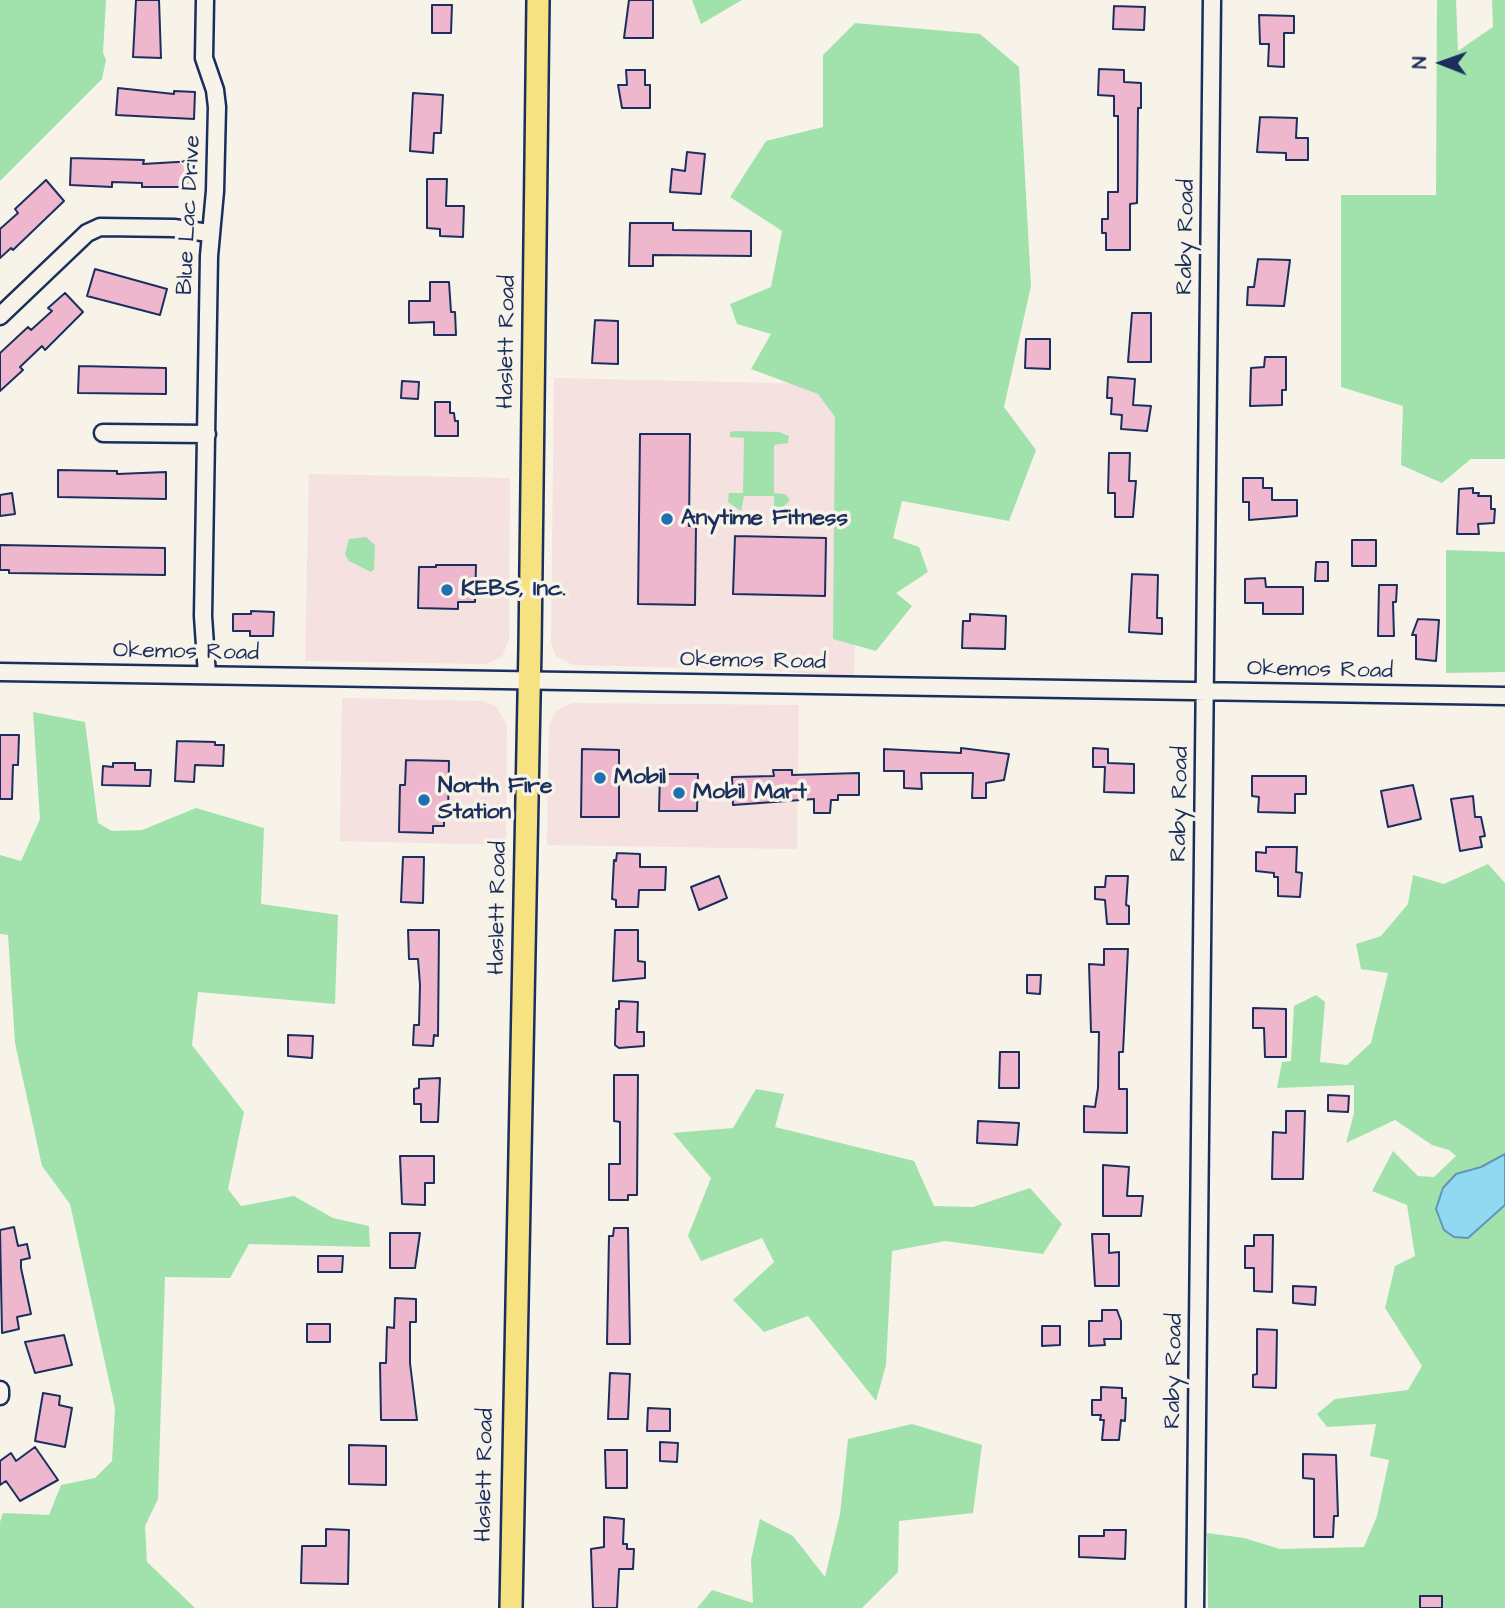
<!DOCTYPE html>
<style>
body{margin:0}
#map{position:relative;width:1505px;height:1608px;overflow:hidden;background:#f7f3e8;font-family:"Architects Daughter",sans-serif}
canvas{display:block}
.north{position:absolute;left:1407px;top:28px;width:70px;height:70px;-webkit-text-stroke:5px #f7f3e8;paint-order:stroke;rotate:271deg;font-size:19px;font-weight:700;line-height:28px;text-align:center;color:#1b2f5e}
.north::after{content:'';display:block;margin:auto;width:24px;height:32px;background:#1b2f5e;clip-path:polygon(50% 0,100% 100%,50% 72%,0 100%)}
</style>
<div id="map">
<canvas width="1505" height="1608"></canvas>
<div class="north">N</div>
</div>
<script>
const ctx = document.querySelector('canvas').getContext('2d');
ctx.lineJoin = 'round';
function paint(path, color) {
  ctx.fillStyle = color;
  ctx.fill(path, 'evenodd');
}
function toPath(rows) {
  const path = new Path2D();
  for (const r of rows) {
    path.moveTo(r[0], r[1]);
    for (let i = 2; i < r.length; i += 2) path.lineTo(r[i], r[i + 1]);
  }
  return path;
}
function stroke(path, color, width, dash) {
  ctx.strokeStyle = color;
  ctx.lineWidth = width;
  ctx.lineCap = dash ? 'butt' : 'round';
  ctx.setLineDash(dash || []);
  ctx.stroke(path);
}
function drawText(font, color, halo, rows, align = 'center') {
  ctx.font = font + ' "Architects Daughter",sans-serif';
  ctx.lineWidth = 7;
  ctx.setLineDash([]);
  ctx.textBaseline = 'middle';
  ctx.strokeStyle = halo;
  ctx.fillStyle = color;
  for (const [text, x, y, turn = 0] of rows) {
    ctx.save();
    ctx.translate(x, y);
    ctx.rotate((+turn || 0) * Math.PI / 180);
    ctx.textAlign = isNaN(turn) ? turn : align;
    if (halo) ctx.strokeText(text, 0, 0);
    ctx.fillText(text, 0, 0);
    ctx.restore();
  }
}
paint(toPath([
 [554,378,861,385,854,678,769,670,573,665,556,656,551,642],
 [309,474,510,478,509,639,502,657,486,664,305,661],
 [342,698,483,701,496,706,507,725,506,845,340,841],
 [572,703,799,705,797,849,547,845,549,725,557,710]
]), '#f4e1e0');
paint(toPath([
 [0,0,106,0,103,53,106,60,102,79,0,181],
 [692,0,742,0,701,24],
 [1437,0,1456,0,1458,51,1493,27,1492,0,1505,0,1505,459,1471,459,1442,483,1401,465,1403,406,1341,387,1341,195,1436,195],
 [855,23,980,34,1019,67,1031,286,1004,407,1036,450,1009,521,902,501,893,538,919,547,928,572,896,593,912,606,876,651,833,639,835,417,818,394,751,369,771,334,737,324,730,304,771,287,782,231,730,197,766,141,823,127,823,55],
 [735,431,779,432,789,436,788,443,774,445,774,493,785,494,790,500,779,511,774,510,774,496,744,496,741,511,728,502,729,493,743,493,744,438,730,437,730,432],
 [366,537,375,545,374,569,371,572,349,561,345,554,349,539],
 [1446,550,1505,552,1505,672,1446,673],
 [33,712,85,722,98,823,112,831,142,830,196,808,264,828,261,904,338,915,335,1004,198,992,192,1045,244,1112,228,1189,241,1206,294,1196,333,1218,369,1226,370,1247,249,1244,230,1278,165,1277,158,1499,145,1526,147,1562,195,1608,0,1608,0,1522,3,1513,49,1515,61,1485,95,1478,112,1461,115,1408,70,1204,42,1166,15,1043,8,935,0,934,0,855,21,861,40,819],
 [1488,864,1505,883,1505,1154,1481,1167,1469,1169,1467,1238,1505,1205,1505,1608,1208,1608,1207,1533,1244,1538,1280,1549,1364,1547,1377,1516,1389,1460,1370,1456,1376,1424,1327,1427,1317,1414,1335,1399,1408,1390,1422,1366,1385,1308,1395,1266,1415,1256,1407,1205,1372,1191,1393,1151,1418,1176,1434,1177,1456,1156,1449,1150,1432,1145,1395,1120,1346,1143,1354,1113,1354,1085,1277,1088,1282,1062,1291,1061,1294,1006,1316,995,1325,1002,1320,1062,1347,1065,1371,1043,1388,973,1361,969,1356,944,1381,936,1408,904,1413,875,1444,884],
 [756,1089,784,1094,775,1127,914,1161,934,1206,973,1207,1030,1188,1062,1224,1043,1254,945,1241,892,1251,886,1365,876,1401,808,1316,764,1332,733,1300,774,1262,762,1238,701,1261,688,1236,711,1178,673,1133,733,1128],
 [912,1424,982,1445,973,1513,899,1521,898,1572,862,1608,697,1608,712,1590,753,1603,751,1560,760,1519,793,1536,825,1577,840,1514,848,1439]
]), '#a1e2ac');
const water = toPath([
 [1505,1154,1505,1205,1468,1238,1454,1237,1444,1230,1436,1209,1443,1188,1456,1174,1481,1167,1505,1154]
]);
paint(water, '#90d9f1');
stroke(water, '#6195b6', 2);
const building = toPath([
 [136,0,159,0,161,58,133,57,136,0],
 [629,0,653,0,653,38,624,38,629,0],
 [432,5,452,5,451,33,432,33,432,5],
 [1114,6,1145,7,1144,30,1113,29,1114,6],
 [1259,15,1294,16,1294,33,1284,33,1284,67,1268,66,1269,44,1260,44,1259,15],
 [1099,69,1124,70,1124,82,1141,83,1141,108,1138,108,1137,203,1130,204,1130,250,1106,250,1106,233,1102,233,1102,219,1108,219,1108,192,1118,192,1118,116,1114,116,1114,96,1098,95,1099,69],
 [626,70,645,70,645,85,650,85,650,108,622,108,618,85,627,85,626,70],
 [118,88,174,94,174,91,195,92,194,119,116,115,118,88],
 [413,93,443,95,441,133,434,133,433,153,410,151,413,93],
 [1260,117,1297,118,1296,138,1308,138,1308,160,1286,160,1286,153,1257,152,1260,117],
 [687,152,705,154,701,194,670,192,672,169,685,171,687,152],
 [71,158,144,160,143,164,194,161,193,187,142,187,142,183,112,182,112,187,70,185,71,158],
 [427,179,447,179,446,206,464,206,463,237,440,236,440,229,427,228,427,179],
 [46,180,64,201,13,250,11,248,0,258,0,229,18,213,15,209,46,180],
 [630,223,673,223,673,230,751,231,751,256,653,255,653,266,629,266,630,223],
 [1258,259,1290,260,1284,306,1247,305,1248,287,1254,287,1258,259],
 [95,269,167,289,160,315,87,296,95,269],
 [430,282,449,282,451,312,455,312,456,335,434,335,434,322,409,323,409,301,430,301,430,282],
 [65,293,83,312,45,350,42,346,20,367,23,370,0,391,0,353,28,327,31,330,52,311,48,308,65,293],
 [1132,313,1151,313,1151,362,1128,362,1132,313],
 [595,320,618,321,618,364,592,363,595,320],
 [1026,339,1050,339,1050,369,1025,368,1026,339],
 [1265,357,1286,357,1286,390,1282,390,1282,405,1250,406,1251,368,1264,367,1265,357],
 [79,366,166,368,166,394,78,393,79,366],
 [1108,377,1135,379,1133,405,1151,406,1147,431,1121,429,1122,415,1111,414,1112,398,1107,398,1108,377],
 [402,381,419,382,418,399,401,398,402,381],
 [435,402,450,402,450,413,454,413,455,421,458,421,458,436,435,436,435,402],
 [640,434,690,434,689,526,696,526,695,605,638,604,640,434],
 [1109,453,1130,453,1129,481,1136,481,1133,517,1115,517,1115,493,1108,493,1109,453],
 [58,470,117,471,117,474,166,472,166,499,58,497,58,470],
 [1243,478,1263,478,1263,488,1272,488,1272,500,1297,500,1297,516,1249,520,1249,502,1243,502,1243,478],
 [1473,488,1473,493,1479,493,1478,496,1491,496,1491,509,1495,509,1494,523,1478,524,1479,534,1457,534,1459,489,1473,488],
 [12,493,15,514,0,516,0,495,12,493],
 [735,536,826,538,825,596,733,594,735,536],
 [1352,540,1376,540,1376,566,1352,566,1352,540],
 [0,545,165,548,165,575,9,573,9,570,0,570,0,545],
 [1316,562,1328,562,1328,581,1315,581,1316,562],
 [436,565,476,565,475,602,458,602,458,609,418,608,419,567,436,567,436,565],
 [1132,574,1158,575,1157,618,1162,618,1162,634,1129,632,1132,574],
 [1265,578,1266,587,1303,587,1303,614,1263,614,1263,603,1245,603,1245,579,1265,578],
 [1379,585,1397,585,1396,602,1393,602,1394,636,1378,636,1379,585],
 [251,611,274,612,273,636,250,636,250,631,233,631,233,614,251,614,251,611],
 [970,614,1006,616,1005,649,962,648,963,621,970,621,970,614],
 [1418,619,1439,620,1436,661,1416,659,1416,635,1412,635,1418,619],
 [0,735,19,735,18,765,13,765,12,799,0,799,0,735],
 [177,741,215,742,215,745,224,745,223,766,195,765,194,782,175,781,177,741],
 [961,748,1009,754,1004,780,986,783,986,798,972,798,973,773,921,773,922,789,904,788,904,771,884,771,884,749,961,753,961,748],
 [1093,748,1108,749,1108,763,1134,764,1134,793,1104,792,1105,767,1093,767,1093,748],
 [582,749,619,750,619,817,581,817,582,749],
 [406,760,449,761,448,815,444,815,444,826,433,826,433,833,399,832,400,785,405,785,406,760],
 [113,763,135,763,135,770,151,770,150,786,102,785,103,766,113,767,113,763],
 [773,770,792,770,792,775,859,773,859,795,838,795,838,800,831,800,830,813,814,813,814,799,733,805,732,777,774,776,773,770],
 [660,774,698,774,697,811,659,811,660,774],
 [1252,776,1306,776,1306,794,1295,794,1295,813,1258,812,1259,797,1252,796,1252,776],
 [1413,785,1421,819,1388,827,1381,791,1413,785],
 [1473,796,1475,817,1481,817,1485,836,1480,837,1482,847,1460,851,1451,799,1473,796],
 [1266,847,1297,847,1296,872,1302,873,1300,897,1278,896,1278,877,1274,877,1274,873,1256,871,1256,852,1266,853,1266,847],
 [617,853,640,854,640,867,666,867,665,890,639,890,638,907,616,907,616,900,612,899,614,860,616,861,617,853],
 [403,857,424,857,423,903,401,902,403,857],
 [719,876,727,898,699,910,691,887,719,876],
 [1106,876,1128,876,1126,905,1129,906,1129,924,1107,924,1105,900,1095,899,1095,887,1105,887,1106,876],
 [408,930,439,930,438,1036,434,1035,433,1046,413,1045,414,1025,419,1025,420,985,418,959,409,959,408,930],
 [615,930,638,930,638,961,645,962,645,978,613,981,615,930],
 [1104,949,1128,949,1123,1052,1119,1052,1119,1089,1127,1089,1127,1133,1084,1132,1084,1106,1095,1107,1098,1088,1099,1032,1091,1032,1089,964,1104,965,1104,949],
 [1027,975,1041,975,1040,994,1027,993,1027,975],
 [619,1001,638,1002,637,1032,644,1032,644,1046,619,1048,615,1045,616,1009,619,1009,619,1001],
 [1253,1008,1286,1009,1286,1057,1265,1057,1264,1028,1253,1028,1253,1008],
 [288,1035,313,1036,312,1058,288,1056,288,1035],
 [1000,1052,1019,1052,1019,1088,999,1088,1000,1052],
 [614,1075,638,1075,637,1195,628,1195,628,1200,609,1200,609,1164,620,1164,620,1122,614,1121,614,1075],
 [440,1078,438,1122,421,1122,421,1104,414,1104,414,1089,419,1088,419,1079,440,1078],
 [1328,1095,1349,1096,1348,1112,1328,1111,1328,1095],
 [1286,1111,1305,1111,1303,1179,1272,1179,1273,1132,1286,1133,1286,1111],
 [978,1121,1019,1123,1017,1145,977,1143,978,1121],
 [400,1156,434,1156,434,1183,425,1183,425,1205,402,1204,400,1156],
 [1103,1165,1129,1167,1127,1196,1143,1196,1141,1216,1103,1216,1103,1165],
 [14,1227,18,1246,27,1244,30,1258,21,1260,21,1268,31,1314,17,1317,19,1329,2,1333,0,1230,14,1227],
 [614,1228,628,1228,630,1344,607,1344,609,1236,613,1236,614,1228],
 [390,1233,420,1233,415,1268,390,1268,390,1233],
 [1092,1234,1109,1234,1109,1253,1119,1252,1119,1286,1095,1286,1092,1234],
 [1254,1235,1273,1235,1272,1292,1254,1291,1254,1268,1245,1268,1245,1246,1254,1246,1254,1235],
 [318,1256,343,1256,342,1272,318,1272,318,1256],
 [1293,1286,1316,1287,1315,1305,1293,1303,1293,1286],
 [395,1298,416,1299,416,1322,410,1322,410,1363,417,1420,381,1420,380,1363,386,1363,387,1327,394,1328,395,1298],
 [1102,1310,1117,1310,1121,1321,1121,1339,1104,1339,1105,1345,1089,1346,1089,1321,1102,1321,1102,1310],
 [307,1324,330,1324,330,1342,307,1342,307,1324],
 [1042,1326,1060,1326,1060,1345,1042,1346,1042,1326],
 [1257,1329,1277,1330,1276,1388,1253,1387,1253,1375,1257,1374,1257,1329],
 [64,1335,72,1365,35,1373,25,1342,64,1335],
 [610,1373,630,1374,628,1419,608,1419,610,1373],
 [1101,1387,1122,1388,1122,1398,1126,1398,1125,1421,1121,1420,1119,1440,1102,1440,1104,1420,1100,1420,1101,1415,1092,1415,1092,1400,1101,1400,1101,1387],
 [43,1393,60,1396,59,1405,72,1408,65,1447,35,1441,43,1393],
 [648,1408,670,1409,670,1431,647,1431,648,1408],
 [660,1442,678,1443,677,1462,660,1461,660,1442],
 [349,1445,386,1446,386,1485,349,1484,349,1445],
 [35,1447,58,1480,20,1501,6,1481,0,1485,0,1461,11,1453,16,1461,35,1447],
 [605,1450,627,1450,627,1488,606,1488,605,1450],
 [1303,1454,1336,1455,1338,1516,1334,1516,1333,1537,1314,1537,1314,1479,1303,1478,1303,1454],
 [604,1517,624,1519,623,1544,627,1544,627,1549,634,1549,633,1569,619,1569,617,1608,593,1608,591,1549,604,1547,604,1517],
 [326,1529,349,1530,348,1584,301,1583,302,1546,326,1546,326,1529],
 [1104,1530,1126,1530,1125,1559,1079,1557,1079,1536,1104,1536,1104,1530],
 [1420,1596,1442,1596,1442,1608,1420,1608,1420,1596]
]);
paint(building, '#eeb7cd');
stroke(building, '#1b2f5e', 2);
const minor = toPath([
 [205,0,204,58,215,90,217,107,215,191,209,256,203,616,207,675],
 [0,316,87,233,100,227,174,228,209,233],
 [103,433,207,434],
 [0,672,1505,696],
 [0,1390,0,1396],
 [1195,1608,1212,0]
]);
const major = toPath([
 [511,1608,530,647,538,0]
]);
stroke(minor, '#1b2f5e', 21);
stroke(major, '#1b2f5e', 26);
stroke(minor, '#f7f3e8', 16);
stroke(major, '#f7e281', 21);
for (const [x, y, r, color] of [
 [667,519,7,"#1f6fb2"],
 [447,590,7,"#1f6fb2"],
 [600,778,7,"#1f6fb2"],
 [679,793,7,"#1f6fb2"],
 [424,800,7,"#1f6fb2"]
]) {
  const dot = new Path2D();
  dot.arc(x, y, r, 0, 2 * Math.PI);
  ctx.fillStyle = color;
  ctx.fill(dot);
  stroke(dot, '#f7f3e8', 2.5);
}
drawText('23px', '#1b2f5e', '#f7f3e8', [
 ["Blue Lac Drive",190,215,-87],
 ["Raby Road",1187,237,-89],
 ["Haslett Road",508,342,-89],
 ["Okemos Road",186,653,1],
 ["Okemos Road",753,662,1],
 ["Okemos Road",1320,671,1],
 ["Raby Road",1181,804,-89],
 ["Haslett Road",499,908,-89],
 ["Raby Road",1175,1371,-89],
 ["Haslett Road",486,1475,-89]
]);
drawText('bold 23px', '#1b2f5e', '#f7f3e8', [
 ["Anytime Fitness",681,519],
 ["KEBS, Inc.",461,590],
 ["Mobil",614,778],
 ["North Fire",438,787],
 ["Station",438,813],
 ["Mobil Mart",693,793]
], 'left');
</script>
